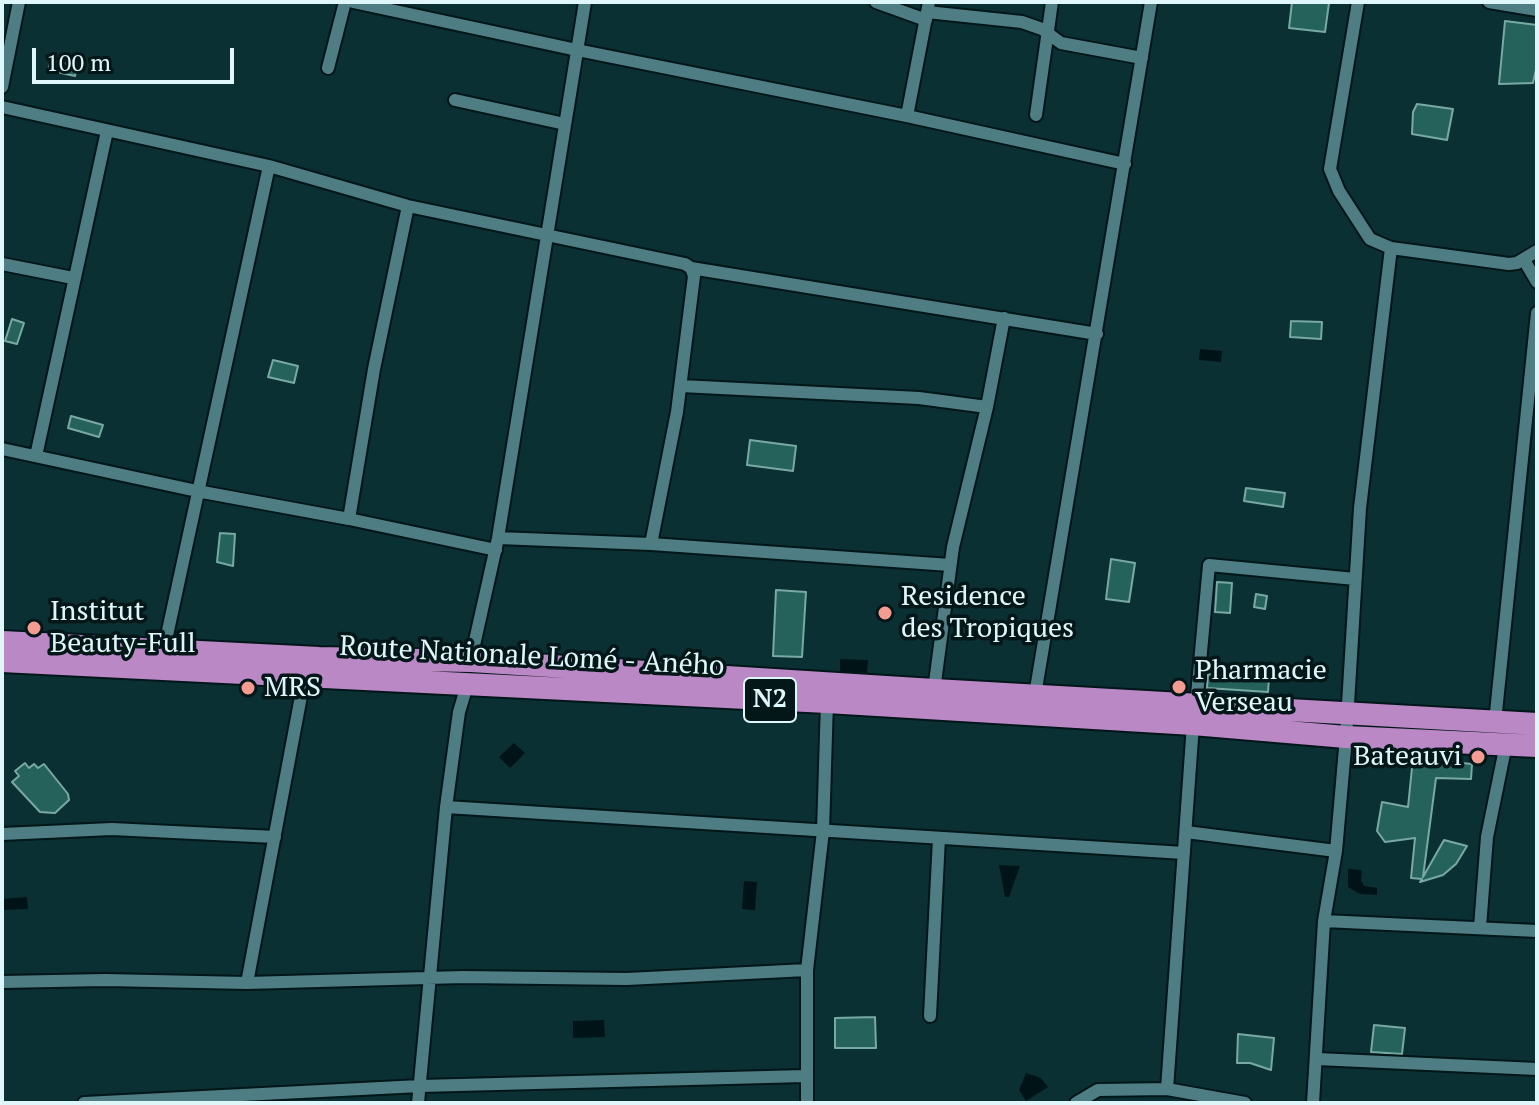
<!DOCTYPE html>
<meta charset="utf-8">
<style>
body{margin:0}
#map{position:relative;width:1539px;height:1105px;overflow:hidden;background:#0b3034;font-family:"PT Serif",serif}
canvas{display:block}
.frame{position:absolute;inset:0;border:4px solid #dff7fa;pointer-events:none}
.scale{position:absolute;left:32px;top:48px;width:202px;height:36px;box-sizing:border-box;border:4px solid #dff7fa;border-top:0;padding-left:10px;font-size:24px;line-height:28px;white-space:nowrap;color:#dff7fa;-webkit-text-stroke:6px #031618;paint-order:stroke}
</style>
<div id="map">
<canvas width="1539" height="1105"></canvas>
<div class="frame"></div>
<div class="scale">100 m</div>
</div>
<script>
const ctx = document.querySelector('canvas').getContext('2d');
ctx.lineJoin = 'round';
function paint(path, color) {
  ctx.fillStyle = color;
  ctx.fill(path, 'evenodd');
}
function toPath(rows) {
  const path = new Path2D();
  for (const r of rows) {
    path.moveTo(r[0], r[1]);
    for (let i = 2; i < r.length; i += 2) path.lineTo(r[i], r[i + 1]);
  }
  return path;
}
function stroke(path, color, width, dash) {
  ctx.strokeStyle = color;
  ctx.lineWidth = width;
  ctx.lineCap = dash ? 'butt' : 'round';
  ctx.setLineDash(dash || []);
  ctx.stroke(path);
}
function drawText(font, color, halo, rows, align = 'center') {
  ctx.font = font + ' "PT Serif",serif';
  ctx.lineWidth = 7;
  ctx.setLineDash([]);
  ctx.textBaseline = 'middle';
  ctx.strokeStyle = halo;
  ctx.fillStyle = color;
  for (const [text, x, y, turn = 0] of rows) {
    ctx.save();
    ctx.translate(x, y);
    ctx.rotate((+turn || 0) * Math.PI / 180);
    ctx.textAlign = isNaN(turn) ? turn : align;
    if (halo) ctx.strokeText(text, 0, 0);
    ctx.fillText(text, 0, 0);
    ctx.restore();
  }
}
paint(toPath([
 [1200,349,1222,351,1221,362,1199,360],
 [840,659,868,660,867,673,840,673],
 [514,743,525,753,510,768,499,757],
 [999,865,1020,866,1009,897,1005,897],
 [1348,869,1362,870,1361,880,1364,886,1377,888,1377,895,1360,894,1348,887],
 [744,881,757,882,755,910,742,909],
 [27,897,28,909,2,910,2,899],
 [604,1020,605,1037,573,1038,573,1021],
 [1026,1073,1041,1078,1048,1087,1026,1101,1019,1090]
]), '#001417');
const building = toPath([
 [1292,2,1329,3,1325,32,1289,28,1292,2],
 [1505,21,1537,25,1537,65,1533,83,1499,84,1505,21],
 [51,60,77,66,75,76,48,70,51,60],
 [1417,104,1453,109,1447,140,1412,134,1413,112,1417,104],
 [12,319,24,323,17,344,5,341,12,319],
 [1291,321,1322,322,1321,339,1290,337,1291,321],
 [273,360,298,366,294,383,268,377,273,360],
 [71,416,103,425,99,437,68,428,71,416],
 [750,440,796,446,793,471,747,465,750,440],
 [1246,488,1285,493,1283,507,1244,501,1246,488],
 [220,533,235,534,233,566,217,562,220,533],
 [1111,559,1135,563,1129,602,1106,599,1111,559],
 [1217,582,1232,583,1230,613,1215,612,1217,582],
 [776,590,806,592,802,657,773,656,776,590],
 [1256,594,1267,596,1265,609,1254,607,1256,594],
 [1208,674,1269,678,1268,692,1207,688,1208,674],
 [1413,758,1472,764,1471,779,1436,778,1423,877,1444,840,1467,846,1456,864,1443,875,1420,882,1422,879,1411,878,1415,838,1385,842,1377,831,1382,802,1408,807,1413,758],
 [25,763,29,768,34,764,38,768,44,764,68,794,69,800,55,813,40,812,12,782,19,776,15,771,25,763],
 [875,1017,876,1048,835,1048,835,1018,875,1017],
 [1374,1025,1405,1028,1402,1054,1371,1052,1374,1025],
 [1238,1034,1274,1038,1271,1070,1250,1063,1237,1063,1238,1034]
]);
paint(building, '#25625c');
stroke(building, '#79a9a3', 2);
const minor = toPath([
 [353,2,577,50,907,116,1125,164],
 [876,2,926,20],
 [1489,2,1537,10],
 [927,12,1022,22,1042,29,1061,43,1142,58],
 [328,68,345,2],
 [2,87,19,2],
 [455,100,565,124],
 [2,107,269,166,408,206,685,264,691,268,1097,334],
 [1036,115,1052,2],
 [907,116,929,2],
 [1391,248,1509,264,1517,263,1537,251],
 [1524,260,1537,282],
 [2,264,73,278],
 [681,386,919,398,987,407],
 [2,449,197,491,349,519,496,550],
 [36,456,107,131],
 [349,519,374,369,408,206],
 [498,538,651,544,950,565],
 [651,544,677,412,694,276,691,268],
 [164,649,269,166],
 [470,663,498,538,585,2],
 [934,690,953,547,987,407,1004,318],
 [1034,701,1151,2],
 [1196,706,1209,565,1355,579],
 [1495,722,1537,313],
 [446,807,1184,853],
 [1186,832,1336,851],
 [2,834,112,829,275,837],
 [1324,921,1537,931],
 [1480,927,1487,837,1506,744],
 [2,982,105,980,247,983,463,977,627,979,807,970],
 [247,983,305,675],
 [930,1016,939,838],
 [1317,1059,1537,1069],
 [1167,1089,1193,724],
 [84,1103,420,1086,805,1076],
 [418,1103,446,807,459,712,468,682],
 [807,1103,807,970,823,831,827,702],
 [1076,1103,1098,1090,1167,1089,1245,1103],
 [1313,1103,1324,921,1336,851,1346,737,1360,508,1391,248,1370,239,1339,191,1330,169,1358,2]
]);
const trunk = toPath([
 [2,642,319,658,471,661,934,690,1537,724],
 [2,661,827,702,1193,724,1346,737,1537,746]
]);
stroke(minor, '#001619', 16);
stroke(trunk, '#001619', 26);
stroke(minor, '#4e7d83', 12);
stroke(trunk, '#bb88c6', 22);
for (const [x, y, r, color] of [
 [885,613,8,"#f59c92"],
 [34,628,8,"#f59c92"],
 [1179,687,8,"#f59c92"],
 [248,688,8,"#f59c92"],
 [1478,757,8,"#f59c92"]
]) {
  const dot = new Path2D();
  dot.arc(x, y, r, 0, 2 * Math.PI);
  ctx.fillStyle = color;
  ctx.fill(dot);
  stroke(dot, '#031618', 3);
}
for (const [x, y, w] of [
 [770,700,52]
]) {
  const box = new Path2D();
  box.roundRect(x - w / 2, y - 22, w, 44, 6);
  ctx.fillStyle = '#031618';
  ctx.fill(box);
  stroke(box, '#dff7fa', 2);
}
drawText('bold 26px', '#dff7fa', null, [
 ["N2",770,700]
]);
drawText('28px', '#dff7fa', '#031618', [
 ["Residence",901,597],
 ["des Tropiques",901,629],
 ["Institut",50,612],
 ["Beauty-Full",50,644],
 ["Pharmacie",1195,671],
 ["Verseau",1195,703],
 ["MRS",264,688],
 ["Bateauvi",1462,757,"right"]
], 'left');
drawText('28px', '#dff7fa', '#031618', [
 ["Route Nationale Lomé - Aného",532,657,3]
]);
</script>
